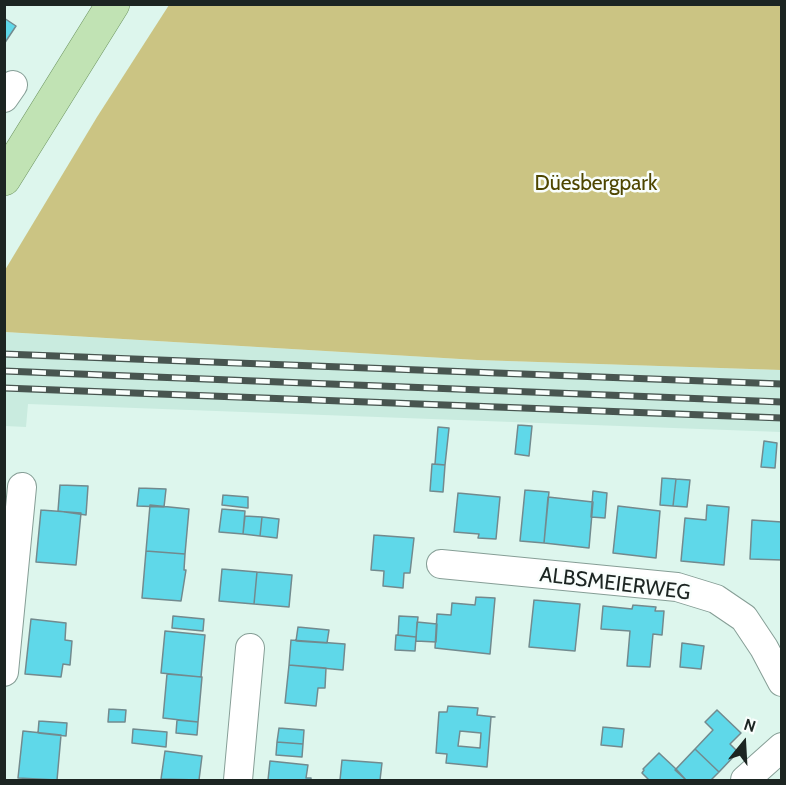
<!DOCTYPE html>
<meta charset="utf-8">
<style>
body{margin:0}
#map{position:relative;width:786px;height:785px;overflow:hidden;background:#ddf6ed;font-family:Cabin,sans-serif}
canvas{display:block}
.frame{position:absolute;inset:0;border:6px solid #1c2522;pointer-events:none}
.north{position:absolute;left:714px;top:713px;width:60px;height:60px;-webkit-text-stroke:4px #f9fefc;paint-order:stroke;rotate:18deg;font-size:16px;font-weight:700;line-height:24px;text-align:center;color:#1c2522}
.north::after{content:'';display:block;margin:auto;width:21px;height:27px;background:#1c2522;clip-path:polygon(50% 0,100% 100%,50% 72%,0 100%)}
</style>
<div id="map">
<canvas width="786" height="785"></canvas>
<div class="frame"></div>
<div class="north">N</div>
</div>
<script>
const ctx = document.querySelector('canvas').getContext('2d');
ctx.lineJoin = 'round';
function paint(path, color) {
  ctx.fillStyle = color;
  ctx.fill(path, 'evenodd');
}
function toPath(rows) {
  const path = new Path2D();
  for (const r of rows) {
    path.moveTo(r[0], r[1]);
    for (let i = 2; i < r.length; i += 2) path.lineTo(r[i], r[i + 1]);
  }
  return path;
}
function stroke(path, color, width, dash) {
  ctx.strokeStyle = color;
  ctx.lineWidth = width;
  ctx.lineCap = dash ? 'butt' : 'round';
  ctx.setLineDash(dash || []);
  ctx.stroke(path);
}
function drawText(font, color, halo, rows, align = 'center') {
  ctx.font = font + ' Cabin,sans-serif';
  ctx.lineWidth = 5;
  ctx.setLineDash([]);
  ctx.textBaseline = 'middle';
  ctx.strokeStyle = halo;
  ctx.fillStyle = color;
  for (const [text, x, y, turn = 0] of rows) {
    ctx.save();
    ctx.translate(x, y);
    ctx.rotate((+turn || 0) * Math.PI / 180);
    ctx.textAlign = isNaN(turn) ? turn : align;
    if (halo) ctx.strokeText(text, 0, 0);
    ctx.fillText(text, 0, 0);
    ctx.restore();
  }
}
paint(toPath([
 [4,332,477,360,781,370,781,432,28,404,26,427,5,426]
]), '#c9ebdf');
paint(toPath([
 [169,5,781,5,781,370,477,360,5,332,5,270,97,117]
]), '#cbc483');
const building = toPath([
 [4,18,16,26,4,44,4,18],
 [518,425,532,426,529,456,515,454,518,425],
 [438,427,449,428,445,465,435,464,438,427],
 [764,441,777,443,775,468,761,467,764,441],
 [432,464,445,465,443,492,430,491,432,464],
 [662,478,676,479,673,506,660,505,662,478],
 [676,479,690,480,687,507,673,506,676,479],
 [60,485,88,486,86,515,58,511,60,485],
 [139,488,166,489,164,507,137,506,139,488],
 [525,490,549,492,544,543,520,541,525,490],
 [593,491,607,493,605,518,591,517,593,491],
 [458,493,500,497,496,539,478,538,479,534,454,532,458,493],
 [223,495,248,497,248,508,222,505,223,495],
 [548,497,593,502,589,548,544,543,548,497],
 [150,505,189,509,185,554,146,551,150,505],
 [707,505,729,507,724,565,681,561,685,518,706,520,707,505],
 [618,506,660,511,656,558,613,553,618,506],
 [222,509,245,511,243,534,219,532,222,509],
 [41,510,81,513,76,565,36,562,41,510],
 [245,516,262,517,260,536,243,534,245,516],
 [262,517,279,519,277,538,260,536,262,517],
 [752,520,782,522,782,560,750,559,752,520],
 [374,535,414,538,410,573,404,573,403,588,383,586,384,571,371,570,374,535],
 [146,551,185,554,184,570,186,570,181,601,142,598,146,551],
 [222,569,257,572,254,604,219,601,222,569],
 [257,572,292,575,289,607,254,604,257,572],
 [476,597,495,598,490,654,435,648,437,614,451,615,452,603,475,605,476,597],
 [534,600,580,604,575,651,529,647,534,600],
 [633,605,656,607,655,611,664,611,662,635,653,634,650,667,627,666,630,631,601,629,603,606,632,609,633,605],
 [173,616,204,619,203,631,172,628,173,616],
 [399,616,418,617,416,637,398,635,399,616],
 [31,619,66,623,65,640,72,641,70,665,63,664,61,677,25,674,31,619],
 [417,622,437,624,436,642,416,641,417,622],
 [298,627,329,630,327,643,296,641,298,627],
 [165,631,205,635,201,677,161,673,165,631],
 [396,635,416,637,415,651,395,650,396,635],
 [291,640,345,644,343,670,289,665,291,640],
 [682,643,704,646,701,669,680,667,682,643],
 [289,665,326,668,325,688,318,688,316,706,285,703,289,665],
 [167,674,202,677,198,722,163,718,167,674],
 [448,706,478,708,477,715,495,717,491,717,487,767,446,763,447,754,436,753,439,712,447,712,448,706],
 [460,731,481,733,480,748,458,746,460,731],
 [109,709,126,710,125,722,108,722,109,709],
 [717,710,741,733,730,744,738,752,719,772,695,749,713,730,705,722,717,710],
 [177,720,198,722,197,735,176,733,177,720],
 [39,721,67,723,66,736,38,733,39,721],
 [603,727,624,729,622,747,601,745,603,727],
 [279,728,304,730,303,744,277,742,279,728],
 [133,729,167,732,166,747,132,743,133,729],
 [23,731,61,735,57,780,18,778,23,731],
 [277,742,303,744,302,757,276,755,277,742],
 [695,749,719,772,711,780,686,780,675,770,695,749],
 [165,751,202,756,199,780,161,779,165,751],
 [659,753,676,769,686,780,649,780,642,773,644,770,643,769,659,753],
 [342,760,382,763,380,780,340,780,342,760],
 [270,761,308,765,306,778,311,778,311,780,268,780,270,761]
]);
paint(building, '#5fd8e9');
stroke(building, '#728a8e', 1.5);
const minor = toPath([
 [4,98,13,85],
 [441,564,677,587,716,599,744,618,764,648,782,682],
 [4,672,22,487],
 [238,780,250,648],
 [745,780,782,747]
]);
const major = toPath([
 [4,179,113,4]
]);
stroke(minor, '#869e96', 30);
stroke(major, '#6d9460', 34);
stroke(minor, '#fff', 28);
stroke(major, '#c1e3b4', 33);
const rail = toPath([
 [4,354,782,384],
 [4,371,782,402],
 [4,388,782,418]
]);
stroke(rail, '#485550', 7);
stroke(rail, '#f9fefc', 4.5, [14]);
drawText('21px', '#4e4600', '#f9fefc', [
 ["Düesbergpark",596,184]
]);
drawText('21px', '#1c2522', '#f9fefc', [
 ["ALBSMEIERWEG",615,584,7]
]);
</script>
